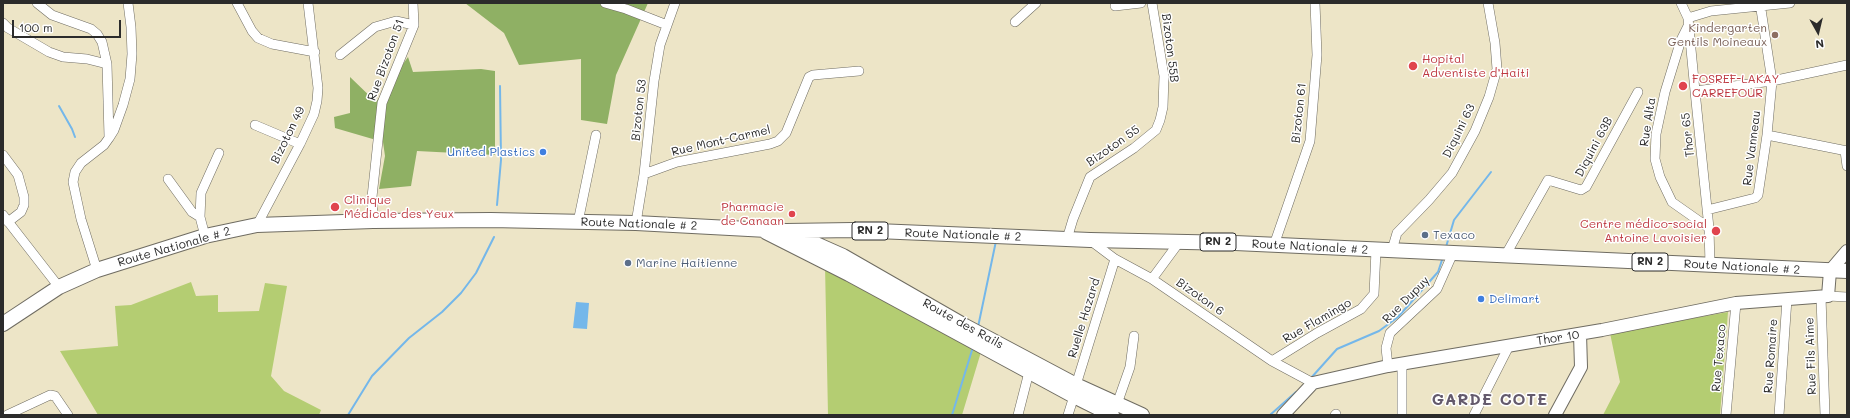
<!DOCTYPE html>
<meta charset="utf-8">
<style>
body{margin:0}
#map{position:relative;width:1850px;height:418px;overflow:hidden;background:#ede5c7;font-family:Mali,sans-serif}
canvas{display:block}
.frame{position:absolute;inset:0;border:4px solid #2b2b2b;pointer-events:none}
.north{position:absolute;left:1798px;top:12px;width:40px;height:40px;-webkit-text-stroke:3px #fff;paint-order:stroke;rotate:172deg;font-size:11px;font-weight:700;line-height:16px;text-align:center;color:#2b2b2b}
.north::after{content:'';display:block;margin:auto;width:14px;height:18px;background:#2b2b2b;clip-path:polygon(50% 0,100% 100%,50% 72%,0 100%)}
.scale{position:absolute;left:12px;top:20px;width:109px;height:18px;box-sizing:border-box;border:2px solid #2b2b2b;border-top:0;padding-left:5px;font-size:12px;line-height:14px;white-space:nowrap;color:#2b2b2b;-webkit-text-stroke:3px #fff;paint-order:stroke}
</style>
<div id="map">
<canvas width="1850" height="418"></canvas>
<div class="frame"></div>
<div class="north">N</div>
<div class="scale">100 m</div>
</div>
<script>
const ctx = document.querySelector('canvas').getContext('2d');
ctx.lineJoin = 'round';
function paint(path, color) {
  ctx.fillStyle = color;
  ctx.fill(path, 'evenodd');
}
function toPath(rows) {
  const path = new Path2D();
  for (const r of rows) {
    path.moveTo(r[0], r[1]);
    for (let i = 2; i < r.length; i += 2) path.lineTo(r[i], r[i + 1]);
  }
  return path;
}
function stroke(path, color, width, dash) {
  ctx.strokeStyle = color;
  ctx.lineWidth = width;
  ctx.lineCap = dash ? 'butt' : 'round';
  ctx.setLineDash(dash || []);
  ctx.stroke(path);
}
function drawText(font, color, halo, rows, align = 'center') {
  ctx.font = font + ' Mali,sans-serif';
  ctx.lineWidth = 3;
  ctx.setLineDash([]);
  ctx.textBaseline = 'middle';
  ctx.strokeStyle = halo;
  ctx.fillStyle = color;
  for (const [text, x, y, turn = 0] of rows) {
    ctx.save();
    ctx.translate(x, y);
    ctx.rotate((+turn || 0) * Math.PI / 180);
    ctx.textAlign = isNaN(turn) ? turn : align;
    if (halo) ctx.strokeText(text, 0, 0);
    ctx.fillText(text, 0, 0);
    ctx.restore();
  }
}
paint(toPath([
 [825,265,981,352,962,415,828,415],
 [191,282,196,296,218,295,218,312,259,311,265,283,287,286,271,376,284,391,321,410,319,415,98,415,60,351,118,346,115,306,131,305],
 [1728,312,1720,415,1603,415,1620,382,1610,333]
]), '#b4cd72');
paint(toPath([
 [465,3,648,3,616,75,607,124,581,120,581,59,519,65,504,33],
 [408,57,413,72,481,69,495,71,495,155,417,151,411,186,379,189,385,156,383,142,335,128,334,117,350,113,350,77,376,102]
]), '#8fb064');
paint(toPath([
 [576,302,589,303,587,329,573,328]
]), '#74b7ea');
stroke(toPath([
 [59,106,72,129,75,137],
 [497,205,501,160,500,86],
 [1446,247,1454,220,1491,172],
 [978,327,996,241],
 [1311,378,1337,349,1379,331,1398,317,1438,272,1443,257],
 [348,415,372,376,409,338,442,312,461,293,476,273,494,237],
 [952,415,973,347],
 [1270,415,1296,392]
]), '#74b7ea', 2);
const street = toPath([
 [37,3,52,15,91,29,97,34,102,42,107,64,109,137],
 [237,3,252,31,258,38,272,44,315,52],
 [605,3,626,9,667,25],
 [1681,3,1688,18,1695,91,1709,228,1710,265],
 [1115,6,1141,3],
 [1688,18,1711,11,1790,3],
 [1015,22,1036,3],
 [3,23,8,28,49,52,63,57,87,59,107,64],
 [1688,26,1681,40,1665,92,1656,134,1655,159,1660,177,1672,202,1709,228],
 [340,55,375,27,396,21,414,25],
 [1695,91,1772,81,1847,65],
 [255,125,300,144],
 [1767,135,1847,151],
 [1845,151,1847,166],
 [3,155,18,175,24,197,24,205,21,212,8,222],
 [644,174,677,162,770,144,778,141,786,133,809,77,813,75,859,71],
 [168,179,192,212,200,217],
 [1707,210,1755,198,1758,195,1767,135,1772,81,1760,3],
 [3,215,59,287],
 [373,221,372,197,382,103,414,25,413,3],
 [578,222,596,135],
 [636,223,644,174,654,81,660,45,675,3],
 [257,225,300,144,314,114,317,101,318,88,308,3],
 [205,236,200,217,201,193,219,153],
 [1067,239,1073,219,1090,177,1134,148,1156,130,1160,120,1163,107,1164,76,1152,3],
 [1091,241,1115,259,1152,279,1272,361,1313,383],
 [1274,245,1310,141,1317,55,1315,3],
 [1392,250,1397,233,1429,200,1452,173,1475,131,1489,97,1497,69,1495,43,1488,3],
 [1505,256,1548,180,1581,190,1586,187,1638,92],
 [97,270,81,219,73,182,75,172,81,163,104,145,109,138,114,130,123,105,130,79,132,54,131,27,128,3],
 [1152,279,1180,241],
 [1828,296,1847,297],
 [1821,297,1825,415],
 [1272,361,1317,333,1361,309,1374,294,1376,250],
 [1388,366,1386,348,1390,333,1437,289,1453,253],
 [1076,385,1115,259],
 [1117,404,1130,367,1134,336],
 [7,415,50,395,55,396,68,415],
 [1018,415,1029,372],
 [1068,415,1074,396],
 [1335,415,1336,414],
 [1402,415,1402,363],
 [1474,415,1509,346],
 [1726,415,1736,303],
 [1779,415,1787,299]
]);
const secondary = toPath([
 [1283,415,1313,383,1388,366,1602,330,1736,303,1828,296,1830,271,1847,251],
 [1555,415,1581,367,1580,334]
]);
const primary = toPath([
 [766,232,849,274,1074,396,1112,415],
 [791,233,843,256,965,326,1076,385,1142,415],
 [3,324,59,287,97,270,205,236,257,225,373,221,491,220,636,223,786,231,853,230,1090,240,1235,243,1847,271]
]);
stroke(street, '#6f6c62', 10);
stroke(secondary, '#6f6c62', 14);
stroke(primary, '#6f6c62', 16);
stroke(street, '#fff', 9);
stroke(secondary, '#fff', 12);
stroke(primary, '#fff', 14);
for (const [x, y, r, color] of [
 [1775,35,4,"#8d6e63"],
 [1413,66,5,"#e0444e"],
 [1683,86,5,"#e0444e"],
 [543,152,4,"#3f7fe0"],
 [335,207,5,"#e0444e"],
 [792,214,4,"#e0444e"],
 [1716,231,5,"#e0444e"],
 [1425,235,4,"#5c6f8a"],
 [628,263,4,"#5c6f8a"],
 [1481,299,4,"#3f7fe0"]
]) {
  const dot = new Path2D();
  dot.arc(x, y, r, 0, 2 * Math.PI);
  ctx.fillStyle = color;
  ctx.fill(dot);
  stroke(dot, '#fff', 1.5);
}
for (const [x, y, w] of [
 [870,231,36],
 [1218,242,36],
 [1650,262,36]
]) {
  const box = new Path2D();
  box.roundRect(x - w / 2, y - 9, w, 18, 3);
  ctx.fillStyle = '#fff';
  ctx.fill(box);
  stroke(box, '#2b2b2b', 1);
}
drawText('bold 11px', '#2b2b2b', null, [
 ["RN 2",870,231],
 ["RN 2",1218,242],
 ["RN 2",1650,262]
]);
drawText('12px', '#785e54', '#fff', [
 ["Kindergarten",1767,28],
 ["Gentils Moineaux",1767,42]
], 'right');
drawText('12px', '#2b2b2b', '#fff', [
 ["Bizoton 55B",1170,48,83],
 ["Rue Bizoton 51",386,60,-70],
 ["Bizoton 53",639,110,-84],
 ["Bizoton 61",1299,113,-84],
 ["Rue Alta",1648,122,-81],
 ["Diquini 63",1459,131,-64],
 ["Bizoton 49",288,135,-64],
 ["Thor 65",1688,135,-96],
 ["Rue Mont-Carmel",721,141,-13],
 ["Bizoton 55",1113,146,-35],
 ["Diquini 63B",1594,147,-62],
 ["Rue Vanneau",1752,148,-83],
 ["Route Nationale # 2",639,224,2],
 ["Route Nationale # 2",963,235,2],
 ["Route Nationale # 2",174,247,-16],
 ["Route Nationale # 2",1310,247,3],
 ["Route Nationale # 2",1742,267,3],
 ["Bizoton 6",1200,297,35],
 ["Rue Dupuy",1406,300,-45],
 ["Ruelle Hazard",1084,318,-73],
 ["Rue Flamingo",1317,321,-30],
 ["Route des Rails",963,324,29],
 ["Thor 10",1558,338,-9],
 ["Rue Romaire",1771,356,-86],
 ["Rue Fils Aime",1811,356,-92],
 ["Rue Texaco",1719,358,-85]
]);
drawText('12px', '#be3a42', '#fff', [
 ["Hopital",1422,59],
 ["Adventiste d’Haiti",1422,73],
 ["FOSREF-LAKAY",1692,79],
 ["CARREFOUR",1692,93],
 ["Clinique",344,200],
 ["Médicale des Yeux",344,214],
 ["Pharmacie",784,207,"right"],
 ["de Canaan",784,221,"right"],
 ["Centre médico-social",1707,224,"right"],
 ["Antoine Lavoisier",1707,238,"right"]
], 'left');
drawText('12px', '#366cbe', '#fff', [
 ["United Plastics",535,152],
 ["Delimart",1489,299,"left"]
], 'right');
drawText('12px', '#4e5e75', '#fff', [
 ["Texaco",1433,235],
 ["Marine Haitienne",636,263]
], 'left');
ctx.letterSpacing = '1px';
drawText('bold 16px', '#645a6c', '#fff', [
 ["GARDE COTE",1490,400]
]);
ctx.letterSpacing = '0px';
</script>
